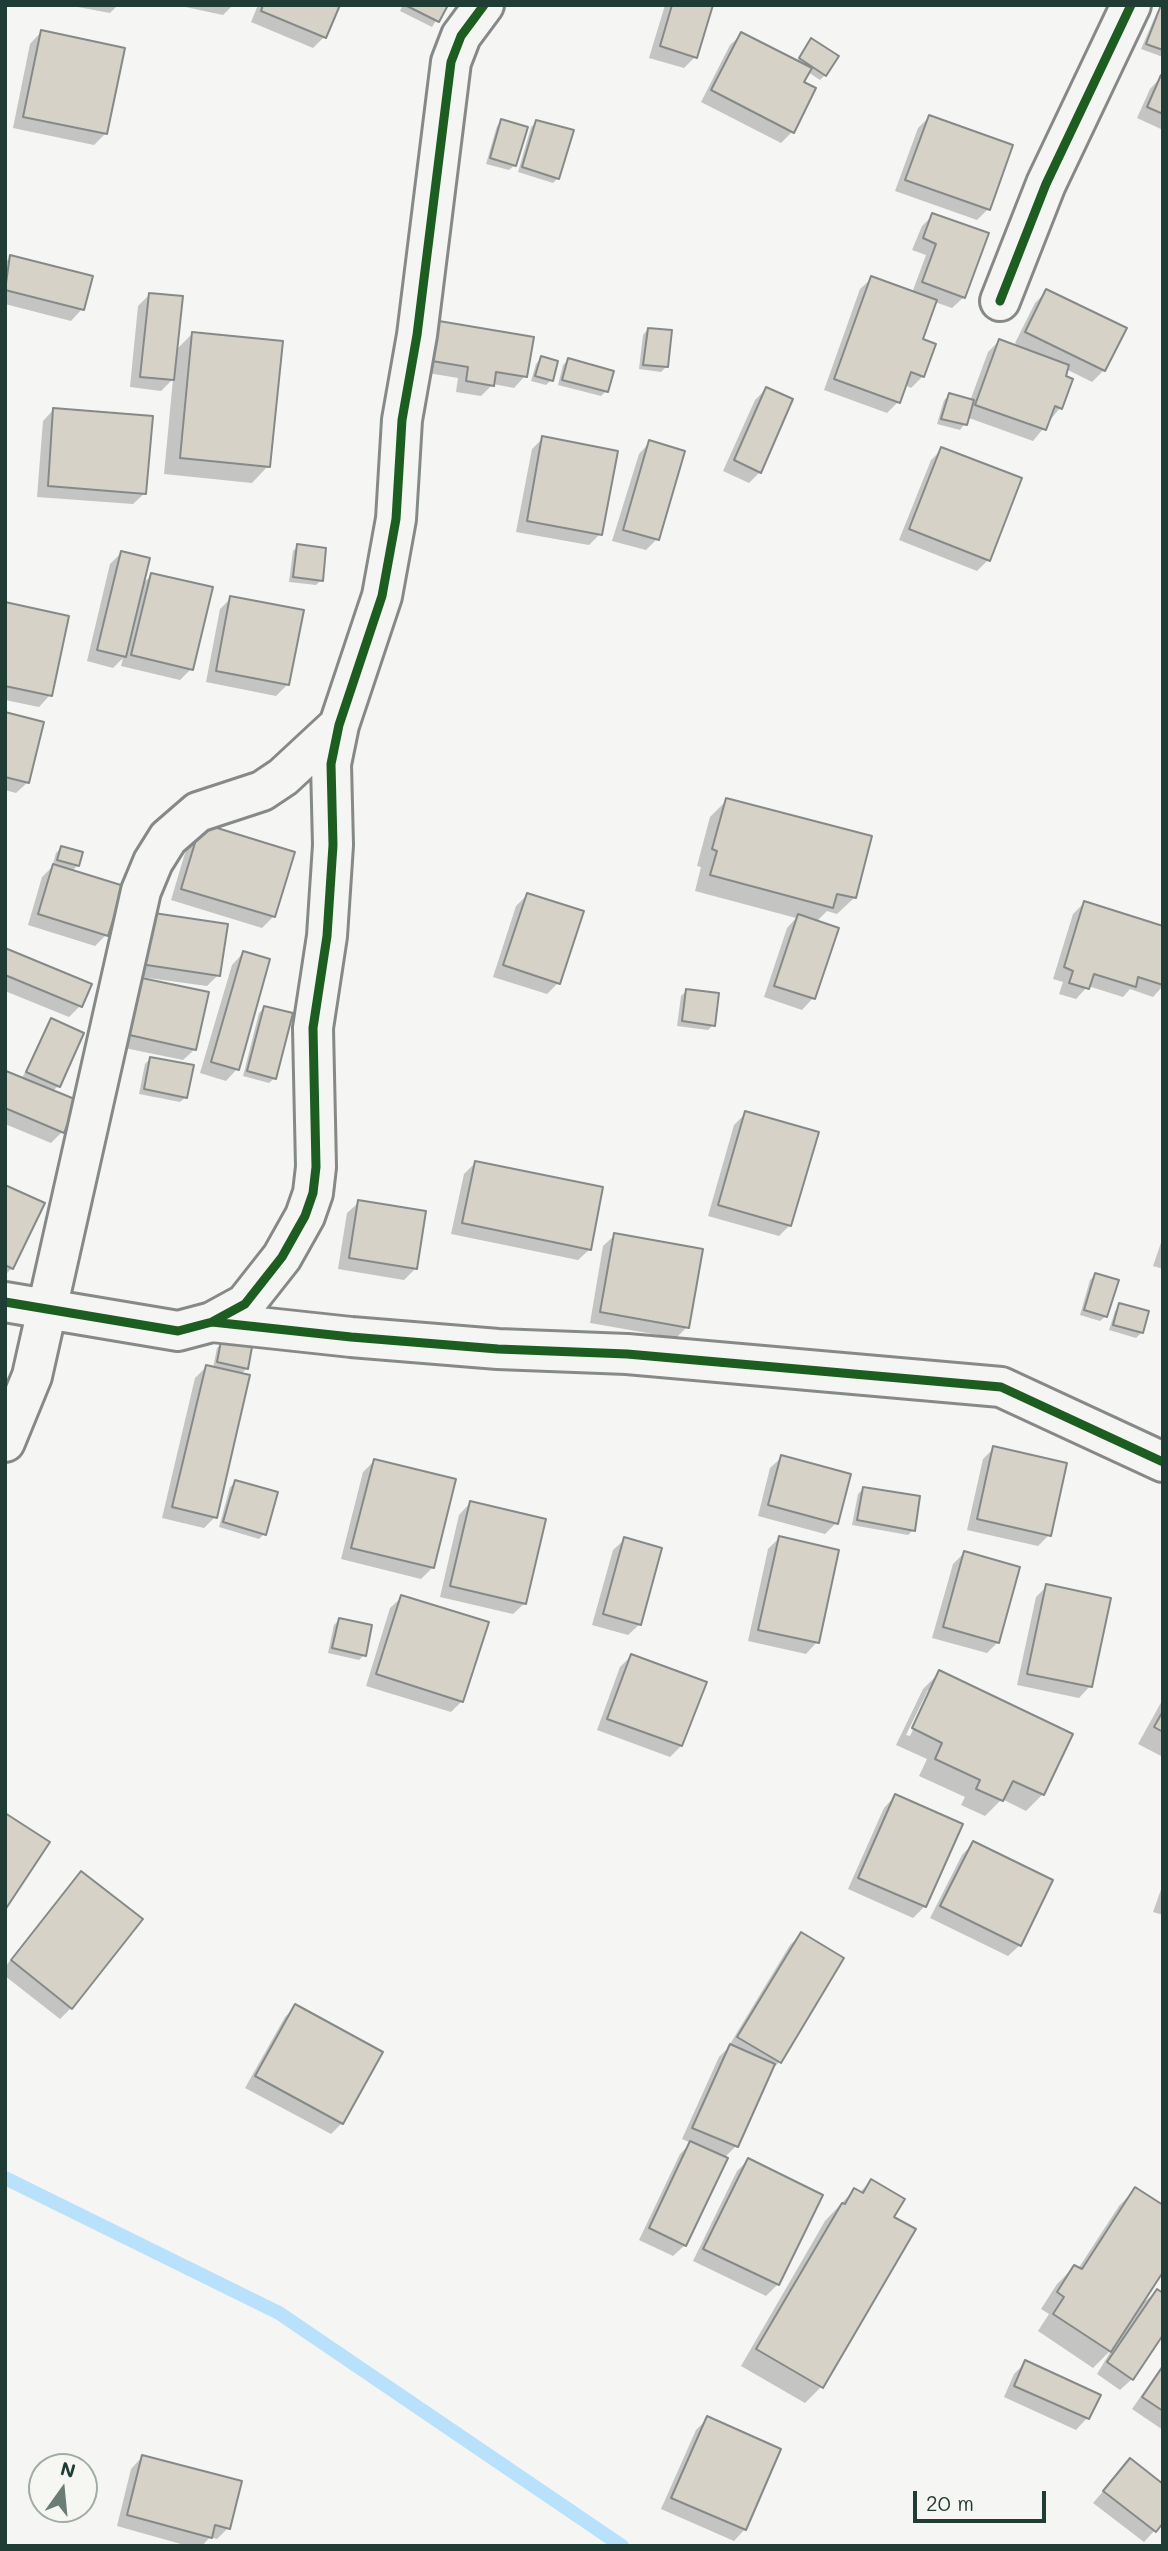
<!DOCTYPE html>
<style>
body{margin:0}
#map{position:relative;width:1168px;height:2551px;overflow:hidden;background:#f5f5f3;font-family:Mali,sans-serif}
canvas{display:block}
.frame{position:absolute;inset:0;border:7px solid #1f3d34;pointer-events:none}
.north{position:absolute;left:28px;top:2453px;width:70px;height:70px;box-sizing:border-box;background:#f6f6f2;border:2px solid #a0aca6;border-radius:50%;rotate:15deg;font-size:19px;font-weight:700;line-height:28px;text-align:center;color:#1f3d34}
.north::after{content:'';display:block;margin:auto;width:24px;height:32px;background:#6a7d77;clip-path:polygon(50% 0,100% 100%,50% 72%,0 100%)}
.scale{position:absolute;left:913px;top:2491px;width:133px;height:32px;box-sizing:border-box;border:4px solid #1f3d34;border-top:0;padding-left:9px;font-size:21px;line-height:24px;white-space:nowrap;color:#1f3d34;-webkit-text-stroke:5px #f6f6f2;paint-order:stroke}
</style>
<div id="map">
<canvas width="1168" height="2551"></canvas>
<div class="frame"></div>
<div class="north">N</div>
<div class="scale">20 m</div>
</div>
<script>
const ctx = document.querySelector('canvas').getContext('2d');
ctx.lineJoin = 'round';
function paint(path, color) {
  ctx.fillStyle = color;
  ctx.fill(path, 'evenodd');
}
function toPath(rows) {
  const path = new Path2D();
  for (const r of rows) {
    path.moveTo(r[0], r[1]);
    for (let i = 2; i < r.length; i += 2) path.lineTo(r[i], r[i + 1]);
  }
  return path;
}
function stroke(path, color, width, dash) {
  ctx.strokeStyle = color;
  ctx.lineWidth = width;
  ctx.lineCap = dash ? 'butt' : 'round';
  ctx.setLineDash(dash || []);
  ctx.stroke(path);
}
paint(toPath([
 [67,5,118,5,110,13],
 [176,5,233,5,223,15],
 [258,5,338,5,324,37,313,48,251,22],
 [403,5,446,5,432,27,400,11],
 [665,5,711,5,695,57,684,68,649,58],
 [1162,6,1163,7,1163,57,1141,49,1157,12],
 [41,32,105,134,94,145,13,128,30,44],
 [742,34,796,62,811,40,825,75,820,80,808,72,802,83,792,132,781,143,701,102,730,45],
 [1161,77,1163,78,1163,130,1137,118,1150,89],
 [929,117,988,209,977,220,895,191,918,128],
 [502,121,515,165,509,170,486,164,497,126],
 [537,122,558,178,553,183,518,172,531,127],
 [933,215,964,297,952,308,935,302,921,341,923,376,911,388,905,385,898,402,887,413,824,390,860,289,872,278,912,293,926,255,912,250,922,226],
 [11,257,82,309,71,321,5,304,5,262],
 [1047,291,1124,329,1104,370,1092,382,1066,369,1060,408,1033,441,969,418,960,430,937,424,944,400,950,395,970,401,988,352,999,341,1021,349,1015,343,1035,303],
 [149,295,176,350,193,333,268,466,252,483,164,474,173,379,161,391,130,387,138,306],
 [648,329,666,367,661,372,639,369,643,335],
 [422,333,525,376,514,388,493,384,481,396,456,392,458,378,416,371],
 [541,358,551,380,546,385,531,381,536,364],
 [568,360,606,391,601,396,558,385,563,365],
 [766,389,760,472,749,483,723,471,755,400],
 [54,409,145,493,133,504,37,497,43,421],
 [543,438,600,534,589,545,516,532,532,449],
 [650,442,657,539,646,550,612,541,639,454],
 [942,449,988,560,977,571,899,540,931,460],
 [298,546,321,580,316,585,289,582,293,551],
 [121,553,141,585,152,575,191,669,180,680,121,666,123,658,113,668,87,661,110,564],
 [231,598,287,685,276,696,206,682,220,609],
 [5,604,50,695,39,707,5,700],
 [5,714,28,782,16,793,5,790],
 [727,800,870,838,854,898,837,914,827,911,816,922,813,998,802,1010,764,997,787,928,796,918,695,891,701,867,697,866,710,817],
 [190,836,293,853,274,916,262,928,171,900],
 [61,848,78,865,72,871,106,935,95,946,28,925,42,877,52,867,56,853],
 [527,895,558,983,547,994,493,977,516,906],
 [1084,903,1163,927,1163,986,1153,997,1130,989,1123,997,1088,986,1076,999,1059,994,1063,982,1053,979,1073,914],
 [136,925,218,975,207,986,141,977,195,1049,183,1060,115,1046],
 [5,950,80,1006,69,1017,5,991],
 [243,953,237,1069,226,1081,200,1073,232,965],
 [686,991,713,1025,708,1030,677,1026,681,996],
 [264,1008,275,1078,269,1083,243,1076,259,1013],
 [51,1020,82,1034,58,1086,52,1092,62,1132,51,1143,5,1124,5,1075,21,1080],
 [151,1058,186,1097,180,1102,139,1094,145,1064],
 [746,1113,790,1225,779,1236,708,1216,734,1125],
 [475,1163,590,1249,578,1260,451,1234,464,1174],
 [5,1187,12,1268,5,1275],
 [359,1202,415,1269,404,1280,338,1269,347,1213],
 [615,1235,687,1327,676,1338,590,1323,603,1246],
 [1163,1237,1163,1269,1153,1266],
 [1095,1275,1106,1316,1100,1321,1080,1315,1090,1280],
 [1120,1305,1142,1332,1136,1338,1109,1330,1115,1311],
 [222,1343,247,1368,240,1375,215,1517,204,1528,162,1518,195,1378,206,1367,213,1368,217,1348],
 [994,1448,1049,1535,1038,1546,967,1530,983,1459],
 [782,1457,836,1523,825,1534,758,1516,770,1468],
 [374,1461,433,1567,421,1579,341,1559,363,1472],
 [236,1482,264,1534,259,1539,219,1527,230,1487],
 [863,1489,913,1530,908,1535,852,1525,858,1494],
 [470,1503,525,1603,513,1614,440,1597,459,1515],
 [779,1538,817,1642,806,1654,748,1641,768,1549],
 [625,1539,640,1624,628,1635,592,1625,613,1550],
 [964,1553,998,1642,987,1653,932,1638,953,1564],
 [1047,1586,1090,1686,1079,1698,1017,1685,1036,1597],
 [402,1597,462,1701,451,1712,366,1686,390,1608],
 [339,1620,364,1655,359,1660,328,1653,334,1625],
 [631,1656,681,1746,670,1757,597,1730,620,1667],
 [940,1672,1043,1794,1026,1811,1002,1799,985,1816,961,1805,965,1797,919,1776,927,1759,896,1745,923,1689],
 [928,1690,932,1690,910,1736,906,1735],
 [1163,1699,1163,1757,1138,1744],
 [895,1796,925,1906,913,1918,848,1889,884,1808],
 [973,1843,1020,1945,1008,1956,930,1918,962,1855],
 [1163,1884,1163,1915,1153,1912],
 [70,1885,71,2008,60,2019,5,1976,5,1967],
 [801,1934,842,1959,779,2062,770,2072,736,2146,724,2158,685,2245,673,2256,639,2240,680,2154,691,2143,682,2139,719,2057,727,2049,790,1945],
 [296,2006,342,2123,331,2134,245,2088,285,2017],
 [748,2160,778,2284,766,2296,693,2261,737,2171],
 [871,2181,892,2217,821,2387,805,2403,741,2366,825,2221,854,2190,859,2193],
 [1135,2189,1138,2307,1157,2291,1132,2379,1120,2390,1097,2374,1112,2349,1093,2368,1038,2331,1049,2314,1041,2309,1057,2284,1074,2267,1078,2269,1119,2206],
 [1026,2362,1098,2396,1087,2418,1076,2430,1004,2397,1014,2374],
 [1163,2364,1163,2430,1132,2409],
 [707,2419,745,2529,734,2541,661,2509,696,2430],
 [142,2457,228,2528,217,2539,210,2537,202,2546,188,2546,117,2526,131,2469],
 [1130,2460,1155,2530,1144,2542,1093,2503]
]), '#0003');
stroke(toPath([
 [5,2178,279,2313,622,2546]
]), '#b8e1fb', 14);
const building = toPath([
 [263,5,340,5,326,38,261,11,263,5],
 [405,5,448,5,439,22,405,5],
 [672,5,713,5,697,58,660,46,672,5],
 [1161,5,1163,5,1163,50,1146,44,1161,5],
 [41,30,125,48,107,134,23,117,41,30],
 [741,32,812,68,804,82,816,88,794,133,711,90,741,32],
 [811,38,839,56,826,76,799,58,811,38],
 [1161,75,1163,76,1163,114,1147,107,1161,75],
 [929,115,1013,145,990,210,905,180,929,115],
 [501,119,528,127,516,166,490,158,501,119],
 [536,120,574,130,559,179,522,167,536,120],
 [932,213,989,233,965,298,922,282,936,244,923,238,932,213],
 [10,255,93,276,84,310,5,290,10,255],
 [871,276,937,300,923,339,936,344,924,377,911,372,900,403,834,379,871,276],
 [1046,289,1127,328,1105,371,1025,332,1046,289],
 [149,293,183,296,174,380,140,377,149,293],
 [433,320,534,337,527,377,496,372,494,386,466,381,468,367,426,360,433,320],
 [648,328,672,330,668,367,643,365,648,328],
 [192,332,283,341,270,467,180,458,192,332],
 [999,339,1069,365,1066,376,1073,379,1062,409,1055,406,1046,430,975,405,999,339],
 [541,356,558,361,553,381,535,376,541,356],
 [568,358,614,371,608,392,562,380,568,358],
 [766,387,793,399,761,473,734,460,766,387],
 [949,393,974,400,967,425,941,419,949,393],
 [53,408,153,416,146,494,48,486,53,408],
 [542,436,618,451,602,535,527,521,542,436],
 [649,440,685,451,659,540,623,530,649,440],
 [941,447,1022,478,990,561,909,529,941,447],
 [297,544,326,548,323,581,293,577,297,544],
 [121,551,150,558,126,657,97,650,121,551],
 [151,573,213,587,193,670,131,655,151,573],
 [230,596,304,610,289,685,216,671,230,596],
 [5,602,69,616,52,696,5,686,5,602],
 [5,712,44,722,29,783,5,777,5,712],
 [726,798,872,836,856,898,837,894,833,908,710,875,717,851,712,849,726,798],
 [201,823,295,852,275,917,181,889,201,823],
 [61,846,83,852,79,866,57,860,61,846],
 [53,864,124,886,108,936,38,914,53,864],
 [527,893,584,911,560,984,503,965,527,893],
 [1084,901,1163,926,1163,985,1138,977,1136,987,1094,974,1089,989,1069,983,1073,971,1064,967,1084,901],
 [147,912,228,924,220,976,140,964,147,912],
 [798,914,839,928,815,999,774,986,798,914],
 [5,948,92,984,82,1007,5,975,5,948],
 [243,951,270,959,239,1070,211,1062,243,951],
 [137,977,209,992,196,1050,125,1034,137,977],
 [686,989,719,993,715,1026,682,1021,686,989],
 [264,1006,293,1013,276,1079,247,1071,264,1006],
 [51,1018,84,1033,60,1087,26,1072,51,1018],
 [150,1057,194,1065,187,1098,144,1089,150,1057],
 [6,1071,77,1100,64,1133,5,1108,6,1071],
 [745,1111,819,1132,791,1226,718,1205,745,1111],
 [475,1161,603,1187,591,1250,462,1223,475,1161],
 [5,1185,45,1203,13,1269,5,1265,5,1185],
 [358,1200,426,1211,417,1269,349,1258,358,1200],
 [614,1233,703,1249,689,1328,600,1312,614,1233],
 [1095,1273,1119,1280,1107,1317,1084,1310,1095,1273],
 [1119,1303,1149,1311,1143,1333,1113,1325,1119,1303],
 [221,1341,252,1347,248,1369,217,1362,221,1341],
 [206,1365,250,1375,217,1518,172,1507,206,1365],
 [993,1446,1067,1463,1051,1536,977,1519,993,1446],
 [781,1455,851,1474,838,1524,768,1505,781,1455],
 [374,1459,456,1479,434,1568,351,1548,374,1459],
 [235,1480,278,1492,266,1535,223,1522,235,1480],
 [863,1487,920,1496,915,1531,857,1520,863,1487],
 [470,1501,546,1519,526,1604,450,1586,470,1501],
 [779,1536,839,1550,819,1643,758,1630,779,1536],
 [624,1537,662,1548,641,1625,603,1614,624,1537],
 [964,1551,1020,1567,999,1643,943,1627,964,1551],
 [1046,1584,1111,1598,1092,1687,1027,1674,1046,1584],
 [401,1595,489,1622,463,1702,376,1674,401,1595],
 [339,1618,372,1625,366,1656,332,1648,339,1618],
 [631,1654,707,1682,682,1746,607,1719,631,1654],
 [939,1670,1073,1734,1044,1795,1013,1781,1003,1801,976,1789,980,1780,935,1759,942,1743,912,1728,939,1670],
 [1163,1711,1163,1732,1154,1727,1163,1711],
 [895,1794,963,1824,926,1907,858,1878,895,1794],
 [5,1813,50,1842,5,1910,5,1813],
 [973,1841,1053,1880,1021,1946,940,1906,973,1841],
 [81,1871,143,1919,72,2009,11,1960,81,1871],
 [801,1932,844,1958,781,2063,737,2037,801,1932],
 [295,2004,383,2052,343,2124,255,2076,295,2004],
 [730,2044,775,2064,738,2147,692,2128,730,2044],
 [690,2141,728,2158,686,2246,649,2228,690,2141],
 [748,2158,823,2195,779,2285,703,2249,748,2158],
 [871,2179,905,2199,894,2217,916,2229,823,2388,756,2349,842,2203,845,2204,854,2188,863,2193,871,2179],
 [1135,2187,1163,2205,1163,2272,1111,2352,1053,2314,1064,2297,1057,2292,1074,2265,1082,2269,1135,2187],
 [1157,2289,1163,2293,1163,2335,1133,2380,1107,2362,1157,2289],
 [1025,2360,1101,2395,1089,2419,1014,2386,1025,2360],
 [1163,2366,1163,2411,1142,2397,1163,2366],
 [707,2416,781,2449,746,2530,671,2498,707,2416],
 [142,2455,242,2481,230,2529,215,2525,212,2538,127,2515,142,2455],
 [1130,2458,1163,2484,1163,2523,1156,2532,1103,2491,1130,2458]
]);
paint(building, '#d7d2c8');
stroke(building, '#858a88', 2);
const minor = toPath([
 [1000,301,1046,184,1131,5],
 [5,1302,178,1331,212,1322,245,1304,282,1257,305,1216,313,1193,316,1167,313,1028,327,936,333,845,331,764,339,725,382,596,396,519,402,420,417,335,451,62,461,36,484,5],
 [212,1322,351,1337,498,1349,627,1354,1001,1387,1163,1462],
 [5,1442,32,1376,141,891,153,862,168,838,198,812,262,791,283,777,339,725]
]);
stroke(minor, '#858a88', 44);
stroke(minor, '#f5f5f3', 38);
stroke(toPath([
 [1000,301,1046,184,1131,5],
 [5,1302,178,1331,212,1322,245,1304,282,1257,305,1216,313,1193,316,1167,313,1028,327,936,333,845,331,764,339,725,382,596,396,519,402,420,417,335,451,62,461,36,484,5],
 [212,1322,351,1337,498,1349,627,1354,1001,1387,1163,1462]
]), '#1b5e20', 9);
</script>
